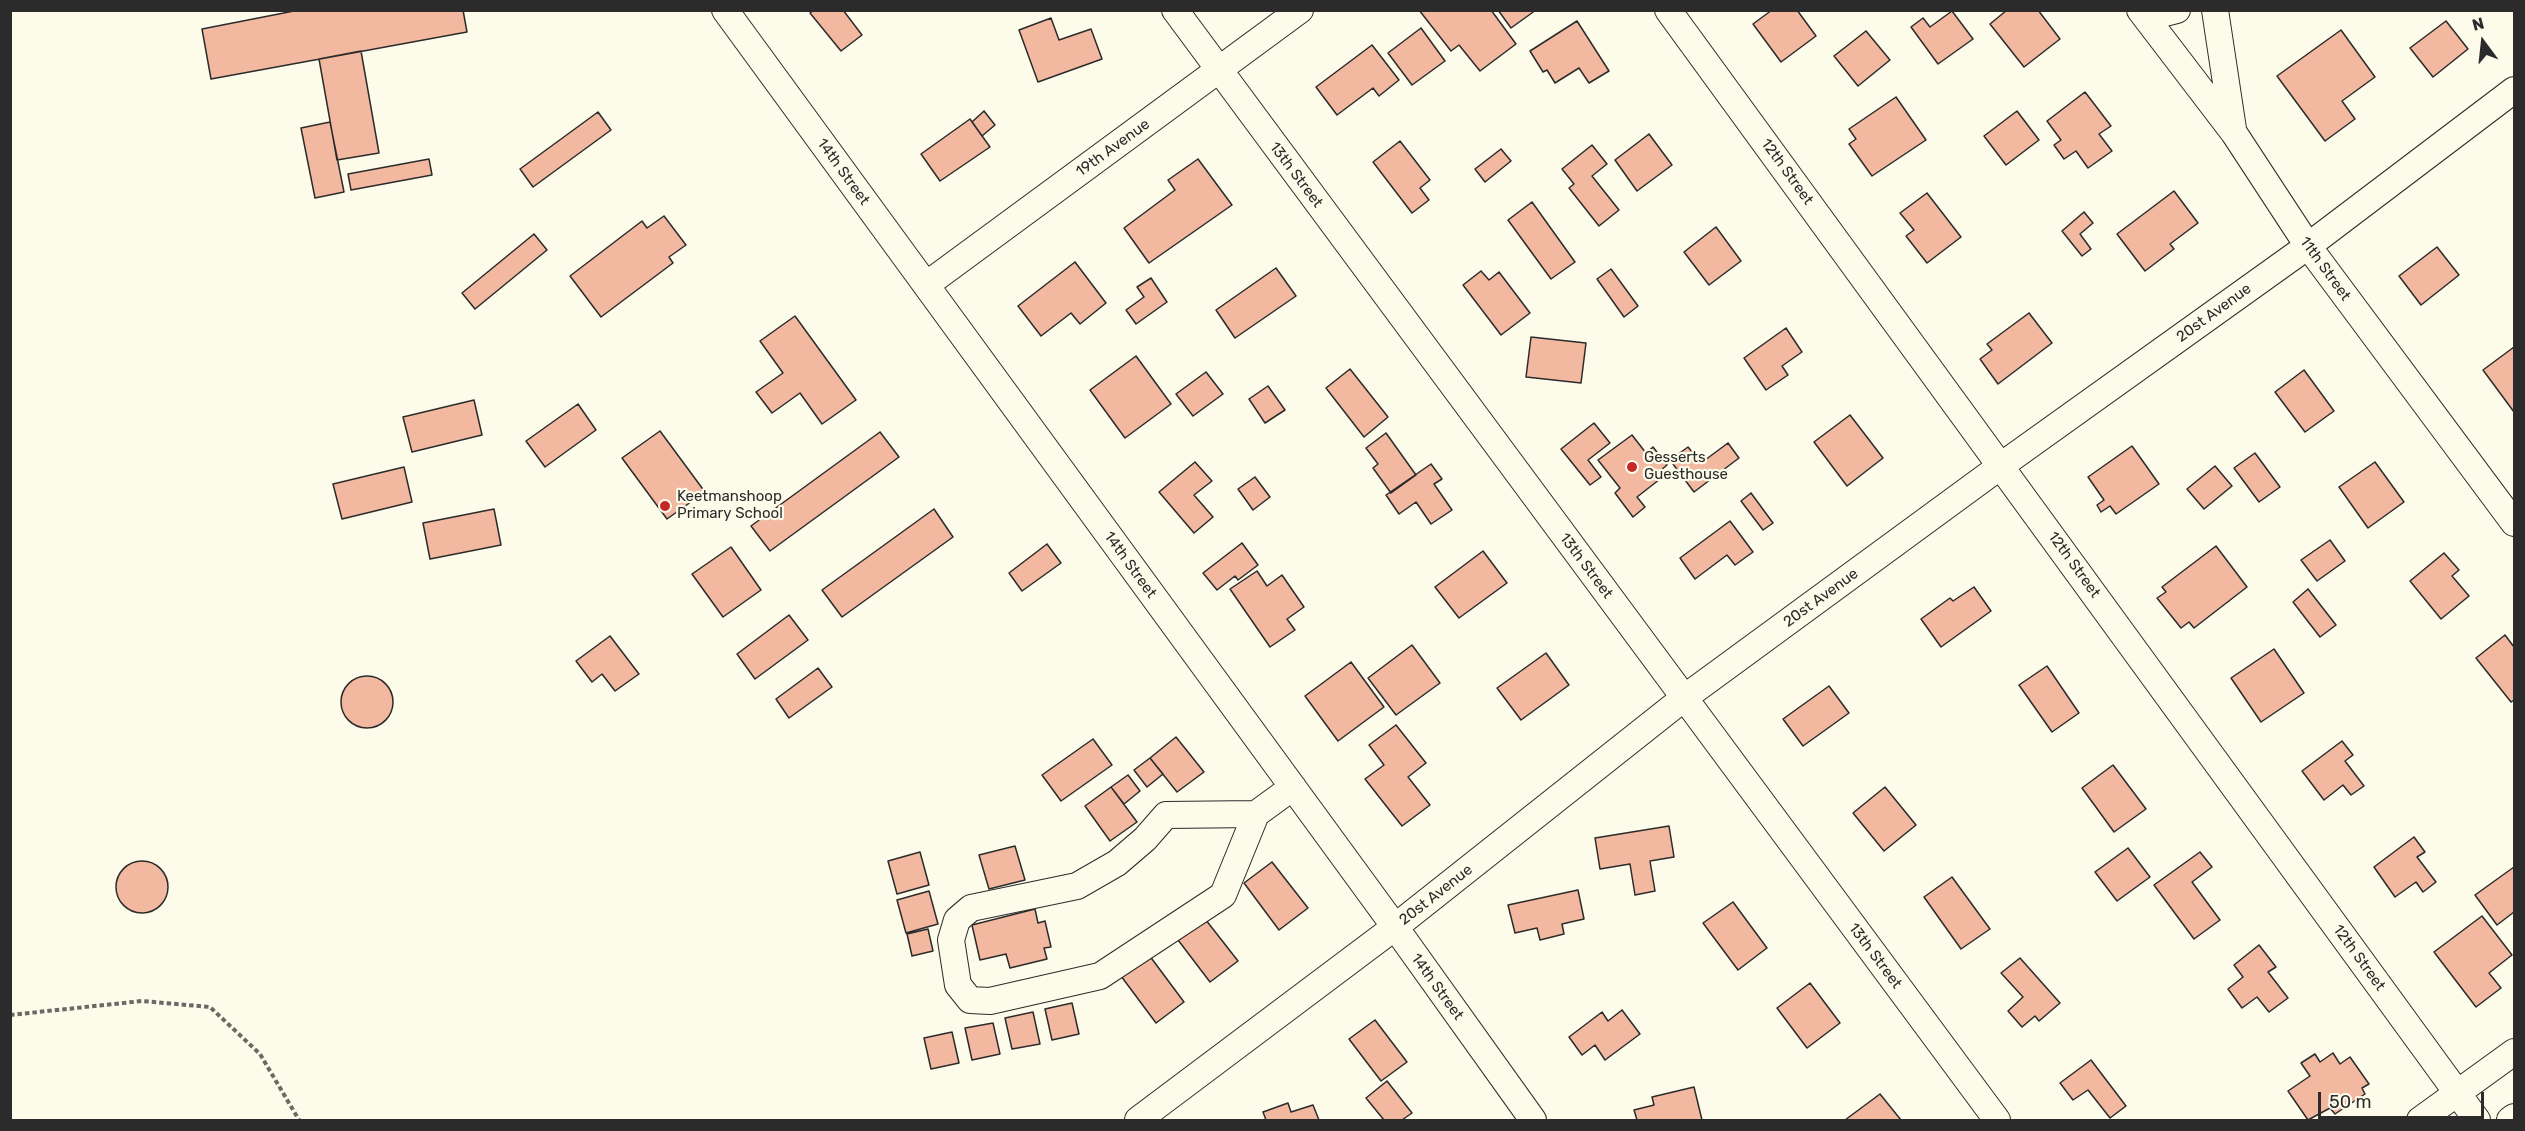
<!DOCTYPE html>
<style>
body{margin:0}
#map{position:relative;width:2525px;height:1131px;overflow:hidden;background:#fdfbea;font-family:Rubik,sans-serif}
canvas{display:block}
.frame{position:absolute;inset:0;border:12px solid #2b2b2b;pointer-events:none}
.north{position:absolute;left:2453px;top:12px;width:60px;height:60px;-webkit-text-stroke:4px #fdfbea;paint-order:stroke;rotate:345deg;font-size:16px;font-weight:700;line-height:24px;text-align:center;color:#2b2b2b}
.north::after{content:'';display:block;margin:auto;width:21px;height:27px;background:#2b2b2b;clip-path:polygon(50% 0,100% 100%,50% 72%,0 100%)}
.scale{position:absolute;left:2318px;top:1092px;width:166px;height:27px;box-sizing:border-box;border:3px solid #2b2b2b;border-top:0;padding-left:8px;font-size:18px;line-height:21px;white-space:nowrap;color:#2b2b2b;-webkit-text-stroke:4px #fdfbea;paint-order:stroke}
</style>
<div id="map">
<canvas width="2525" height="1131"></canvas>
<div class="frame"></div>
<div class="north">N</div>
<div class="scale">50 m</div>
</div>
<script>
const ctx = document.querySelector('canvas').getContext('2d');
ctx.lineJoin = 'round';
function paint(path, color) {
  ctx.fillStyle = color;
  ctx.fill(path, 'evenodd');
}
function toPath(rows) {
  const path = new Path2D();
  for (const r of rows) {
    if (r.length === 3) {
      path.moveTo(r[0] + r[2], r[1]);
      path.arc(r[0], r[1], r[2], 0, 2 * Math.PI);
      continue;
    }
    path.moveTo(r[0], r[1]);
    for (let i = 2; i < r.length; i += 2) path.lineTo(r[i], r[i + 1]);
  }
  return path;
}
function stroke(path, color, width, dash) {
  ctx.strokeStyle = color;
  ctx.lineWidth = width;
  ctx.lineCap = dash ? 'butt' : 'round';
  ctx.setLineDash(dash || []);
  ctx.stroke(path);
}
function drawText(font, color, halo, rows, align = 'center') {
  ctx.font = font + ' Rubik,sans-serif';
  ctx.lineWidth = 4.5;
  ctx.setLineDash([]);
  ctx.textBaseline = 'middle';
  ctx.strokeStyle = halo;
  ctx.fillStyle = color;
  for (const [text, x, y, turn = 0] of rows) {
    ctx.save();
    ctx.translate(x, y);
    ctx.rotate((+turn || 0) * Math.PI / 180);
    ctx.textAlign = isNaN(turn) ? turn : align;
    if (halo) ctx.strokeText(text, 0, 0);
    ctx.fillText(text, 0, 0);
    ctx.restore();
  }
}
const building = toPath([
 [299,10,463,10,467,32,211,79,202,29,299,10],
 [814,10,843,10,862,35,841,51,810,13,814,10],
 [1419,10,1491,10,1516,44,1480,71,1459,45,1451,51,1419,10],
 [1498,10,1536,10,1511,28,1498,10],
 [1772,10,1797,10,1816,36,1781,62,1753,24,1772,10],
 [2007,10,2038,10,2060,39,2024,67,1990,24,2007,10],
 [1952,11,1973,39,1938,64,1911,27,1923,18,1930,27,1952,11],
 [1051,18,1059,40,1091,29,1102,59,1038,82,1019,30,1051,18],
 [1577,21,1609,71,1589,83,1579,68,1555,83,1547,70,1543,72,1530,51,1577,21],
 [2446,21,2468,49,2433,77,2410,48,2446,21],
 [1421,28,1445,61,1412,85,1388,53,1421,28],
 [2341,30,2375,77,2342,101,2355,119,2325,141,2277,76,2341,30],
 [1866,31,1890,60,1858,86,1834,56,1866,31],
 [1372,45,1399,80,1379,96,1373,88,1337,115,1316,87,1372,45],
 [361,51,379,153,337,160,319,59,361,51],
 [2085,92,2111,126,2099,134,2112,151,2088,168,2076,151,2064,159,2054,145,2061,140,2047,121,2085,92],
 [1896,97,1926,140,1872,176,1849,144,1856,139,1849,129,1896,97],
 [984,111,995,125,982,136,972,122,984,111],
 [2017,111,2039,140,2006,165,1984,136,2017,111],
 [598,112,611,130,533,187,520,169,598,112],
 [970,119,990,147,940,181,921,154,970,119],
 [330,122,344,192,315,198,301,128,330,122],
 [1649,134,1672,165,1637,191,1615,160,1649,134],
 [1400,141,1430,180,1420,188,1429,200,1412,213,1373,162,1400,141],
 [1592,145,1607,164,1592,176,1619,210,1599,226,1569,188,1574,184,1562,169,1592,145],
 [1501,149,1511,161,1485,182,1475,169,1501,149],
 [429,159,432,175,351,190,348,174,429,159],
 [1198,159,1232,205,1149,263,1124,228,1175,190,1168,180,1198,159],
 [2174,191,2198,223,2170,244,2174,249,2145,271,2117,234,2174,191],
 [1927,193,1961,237,1927,263,1906,236,1914,230,1900,213,1927,193],
 [1532,202,1575,262,1551,279,1508,220,1532,202],
 [2084,212,2093,223,2080,234,2091,249,2082,256,2062,231,2084,212],
 [664,216,686,245,669,257,673,263,601,317,570,276,642,221,647,228,664,216],
 [1716,227,1741,261,1709,285,1684,252,1716,227],
 [534,234,547,250,475,309,462,293,534,234],
 [2437,247,2459,275,2421,305,2399,276,2437,247],
 [1075,262,1106,303,1080,324,1071,313,1041,336,1018,306,1075,262],
 [1276,268,1296,296,1235,338,1216,310,1276,268],
 [1611,269,1638,306,1624,317,1597,279,1611,269],
 [1481,271,1489,280,1499,272,1530,313,1501,335,1463,285,1481,271],
 [1151,278,1167,302,1136,324,1126,310,1144,297,1137,287,1151,278],
 [2029,313,2052,343,1998,384,1980,359,1992,350,1987,344,2029,313],
 [795,316,856,400,822,424,800,393,772,413,756,392,783,373,760,341,795,316],
 [1786,328,1802,352,1782,366,1788,375,1766,390,1744,358,1786,328],
 [1531,337,1586,343,1581,383,1526,377,1531,337],
 [2514,347,2514,412,2483,370,2514,347],
 [1136,356,1171,404,1125,438,1090,390,1136,356],
 [1350,369,1388,417,1364,437,1326,388,1350,369],
 [2304,370,2334,411,2305,432,2275,392,2304,370],
 [1206,372,1223,394,1193,416,1176,394,1206,372],
 [1268,386,1285,410,1265,423,1249,399,1268,386],
 [474,400,482,435,412,452,403,417,474,400],
 [578,404,596,430,545,467,526,441,578,404],
 [1850,415,1883,458,1847,486,1814,442,1850,415],
 [1594,423,1610,443,1588,460,1601,477,1590,485,1561,449,1594,423],
 [660,431,705,492,667,519,622,458,660,431],
 [880,432,899,457,770,551,751,526,880,432],
 [1386,433,1416,475,1391,493,1373,468,1378,464,1366,448,1386,433],
 [1632,435,1646,453,1653,447,1667,465,1660,471,1664,476,1637,497,1645,507,1633,517,1615,493,1620,488,1598,460,1632,435],
 [1728,443,1739,458,1694,492,1670,460,1688,447,1701,463,1728,443],
 [2132,446,2159,484,2116,514,2110,506,2101,512,2097,505,2104,500,2088,477,2132,446],
 [2255,453,2280,487,2259,502,2234,468,2255,453],
 [1195,462,1212,481,1194,495,1213,517,1194,533,1159,492,1195,462],
 [2375,462,2404,502,2368,528,2339,487,2375,462],
 [1431,464,1442,479,1434,484,1452,510,1431,524,1416,502,1399,514,1386,495,1431,464],
 [2215,466,2232,486,2204,509,2187,489,2215,466],
 [404,467,412,502,342,519,333,484,404,467],
 [1255,477,1270,497,1253,510,1238,489,1255,477],
 [1751,493,1773,523,1763,530,1741,501,1751,493],
 [494,509,501,545,430,559,423,523,494,509],
 [934,509,953,537,842,617,822,590,934,509],
 [1730,521,1753,552,1735,565,1727,555,1695,579,1680,558,1730,521],
 [2330,540,2345,561,2317,581,2301,560,2330,540],
 [1242,543,1258,565,1238,580,1235,576,1217,590,1203,573,1242,543],
 [1047,544,1061,563,1022,591,1009,573,1047,544],
 [2216,546,2247,587,2194,628,2189,622,2181,628,2157,598,2166,592,2162,587,2216,546],
 [731,547,761,590,723,617,692,574,731,547],
 [1483,551,1507,583,1459,618,1435,587,1483,551],
 [2444,553,2459,570,2452,576,2469,596,2441,619,2410,581,2444,553],
 [1257,571,1267,586,1282,575,1304,607,1287,619,1295,630,1270,647,1230,589,1257,571],
 [1974,587,1991,611,1941,647,1921,619,1950,598,1953,601,1974,587],
 [2308,589,2336,625,2320,637,2293,602,2308,589],
 [789,615,808,640,755,679,737,654,789,615],
 [2505,635,2514,647,2514,700,2511,702,2476,658,2505,635],
 [610,636,639,674,615,691,602,674,592,682,576,661,610,636],
 [1412,645,1440,683,1396,715,1368,678,1412,645],
 [2274,649,2304,693,2261,722,2231,678,2274,649],
 [1546,653,1569,685,1521,720,1497,688,1546,653],
 [1351,662,1384,707,1338,741,1305,696,1351,662],
 [2047,666,2079,713,2052,732,2019,685,2047,666],
 [818,668,832,687,789,718,776,699,818,668],
 [367,702,26],
 [1829,686,1849,713,1803,746,1783,719,1829,686],
 [1396,725,1426,763,1408,777,1430,805,1402,826,1365,779,1384,765,1369,745,1396,725],
 [1176,737,1204,772,1177,792,1150,758,1176,737],
 [1093,739,1112,765,1061,801,1042,775,1093,739],
 [2342,741,2353,755,2345,761,2364,786,2351,795,2343,785,2324,800,2302,771,2342,741],
 [1150,758,1163,774,1147,787,1134,770,1150,758],
 [2113,765,2146,809,2114,832,2082,788,2113,765],
 [1128,775,1140,791,1124,804,1111,787,1128,775],
 [1111,787,1137,822,1110,841,1085,806,1111,787],
 [1885,787,1916,825,1884,851,1853,813,1885,787],
 [1669,826,1674,857,1650,861,1655,891,1635,895,1630,864,1600,869,1595,838,1669,826],
 [2414,837,2425,852,2417,857,2436,882,2423,892,2416,882,2395,897,2374,867,2414,837],
 [1015,846,1025,880,989,889,979,855,1015,846],
 [2128,848,2150,877,2117,901,2095,872,2128,848],
 [920,852,929,885,897,894,888,861,920,852],
 [2200,852,2212,867,2192,882,2220,920,2194,939,2154,885,2200,852],
 [142,887,26],
 [1272,862,1308,908,1279,930,1244,883,1272,862],
 [2514,867,2514,912,2497,925,2475,895,2514,867],
 [1952,877,1990,929,1961,949,1924,897,1952,877],
 [1578,890,1584,919,1562,924,1564,934,1540,940,1537,928,1515,933,1508,905,1578,890],
 [929,891,938,924,906,933,897,900,929,891],
 [1733,902,1767,948,1738,970,1703,923,1733,902],
 [1035,909,1038,923,1045,921,1051,947,1044,948,1047,959,1010,968,1006,954,980,960,972,925,1035,909],
 [1202,915,1238,961,1210,982,1175,936,1202,915],
 [2482,916,2512,955,2489,973,2501,988,2476,1007,2434,952,2482,916],
 [928,929,933,951,912,956,907,934,928,929],
 [2259,945,2276,967,2268,972,2288,998,2269,1012,2257,997,2242,1008,2228,989,2243,977,2234,965,2259,945],
 [1149,955,1184,1002,1156,1023,1121,976,1149,955],
 [2020,958,2060,1003,2039,1021,2035,1016,2022,1027,2008,1011,2023,997,2001,973,2020,958],
 [1810,983,1840,1023,1807,1048,1777,1008,1810,983],
 [1072,1003,1079,1034,1052,1040,1045,1009,1072,1003],
 [1622,1010,1640,1034,1605,1060,1595,1045,1582,1055,1569,1037,1602,1012,1608,1021,1622,1010],
 [1033,1012,1040,1044,1012,1049,1005,1018,1033,1012],
 [1375,1020,1407,1062,1381,1081,1349,1039,1375,1020],
 [993,1023,1000,1054,972,1060,965,1028,993,1023],
 [952,1032,959,1063,931,1069,924,1038,952,1032],
 [2333,1053,2340,1064,2350,1057,2369,1084,2362,1088,2365,1094,2335,1114,2330,1108,2308,1120,2288,1091,2310,1076,2301,1063,2315,1054,2320,1062,2333,1053],
 [2091,1060,2126,1106,2110,1118,2088,1090,2073,1100,2060,1083,2091,1060],
 [1387,1081,1412,1113,1402,1120,1384,1120,1366,1098,1387,1081],
 [1694,1087,1702,1120,1637,1120,1634,1110,1654,1105,1652,1097,1694,1087],
 [1880,1094,1901,1120,1845,1120,1880,1094],
 [1288,1103,1291,1112,1313,1105,1319,1120,1266,1120,1263,1112,1288,1103]
]);
paint(building, '#f2b8a0');
stroke(building, '#2b2b2b', 1.5);
const minor = toPath([
 [725,10,1395,927,1533,1120],
 [1175,10,1997,1120],
 [1668,10,2477,1120],
 [2140,10,2234,133,2308,246,2514,523],
 [2215,10,2233,129],
 [2146,18,2177,10],
 [926,285,1300,10],
 [1256,814,1166,815,1145,839,1117,863,1077,886,971,908,957,920,951,940,958,985,970,1000,990,1001,1100,976,1223,895,1256,814,1293,787],
 [1138,1120,1395,927,1684,698,2002,465,2308,246,2514,90],
 [2420,1120,2514,1052],
 [2510,1120,2514,1117]
]);
stroke(minor, '#2b2b2b', 28);
stroke(toPath([
 [10,1015,142,1001,210,1007,260,1054,299,1120]
]), '#6a6964', 4, [4.5, 3]);
stroke(minor, '#fdfbea', 26);
for (const [x, y, r, color] of [
 [1632,467,6,"#c62828"],
 [665,506,6,"#c62828"]
]) {
  const dot = new Path2D();
  dot.arc(x, y, r, 0, 2 * Math.PI);
  ctx.fillStyle = color;
  ctx.fill(dot);
  stroke(dot, '#fdfbea', 2);
}
drawText('15px', '#2b2b2b', '#fdfbea', [
 ["19th Avenue",1113,148,-36],
 ["14th Street",843,172,54],
 ["12th Street",1787,172,54],
 ["13th Street",1296,175,53],
 ["11th Street",2325,269,54],
 ["20st Avenue",2214,313,-36],
 ["14th Street",1130,565,54],
 ["12th Street",2074,565,54],
 ["13th Street",1586,566,53],
 ["20st Avenue",1821,598,-36],
 ["20st Avenue",1436,895,-38],
 ["13th Street",1875,956,53],
 ["12th Street",2359,958,54],
 ["14th Street",1437,987,54]
]);
drawText('15px', '#2b2b2b', '#fdfbea', [
 ["Gesserts",1644,458],
 ["Guesthouse",1644,475],
 ["Keetmanshoop",677,497],
 ["Primary School",677,514]
], 'left');
</script>
